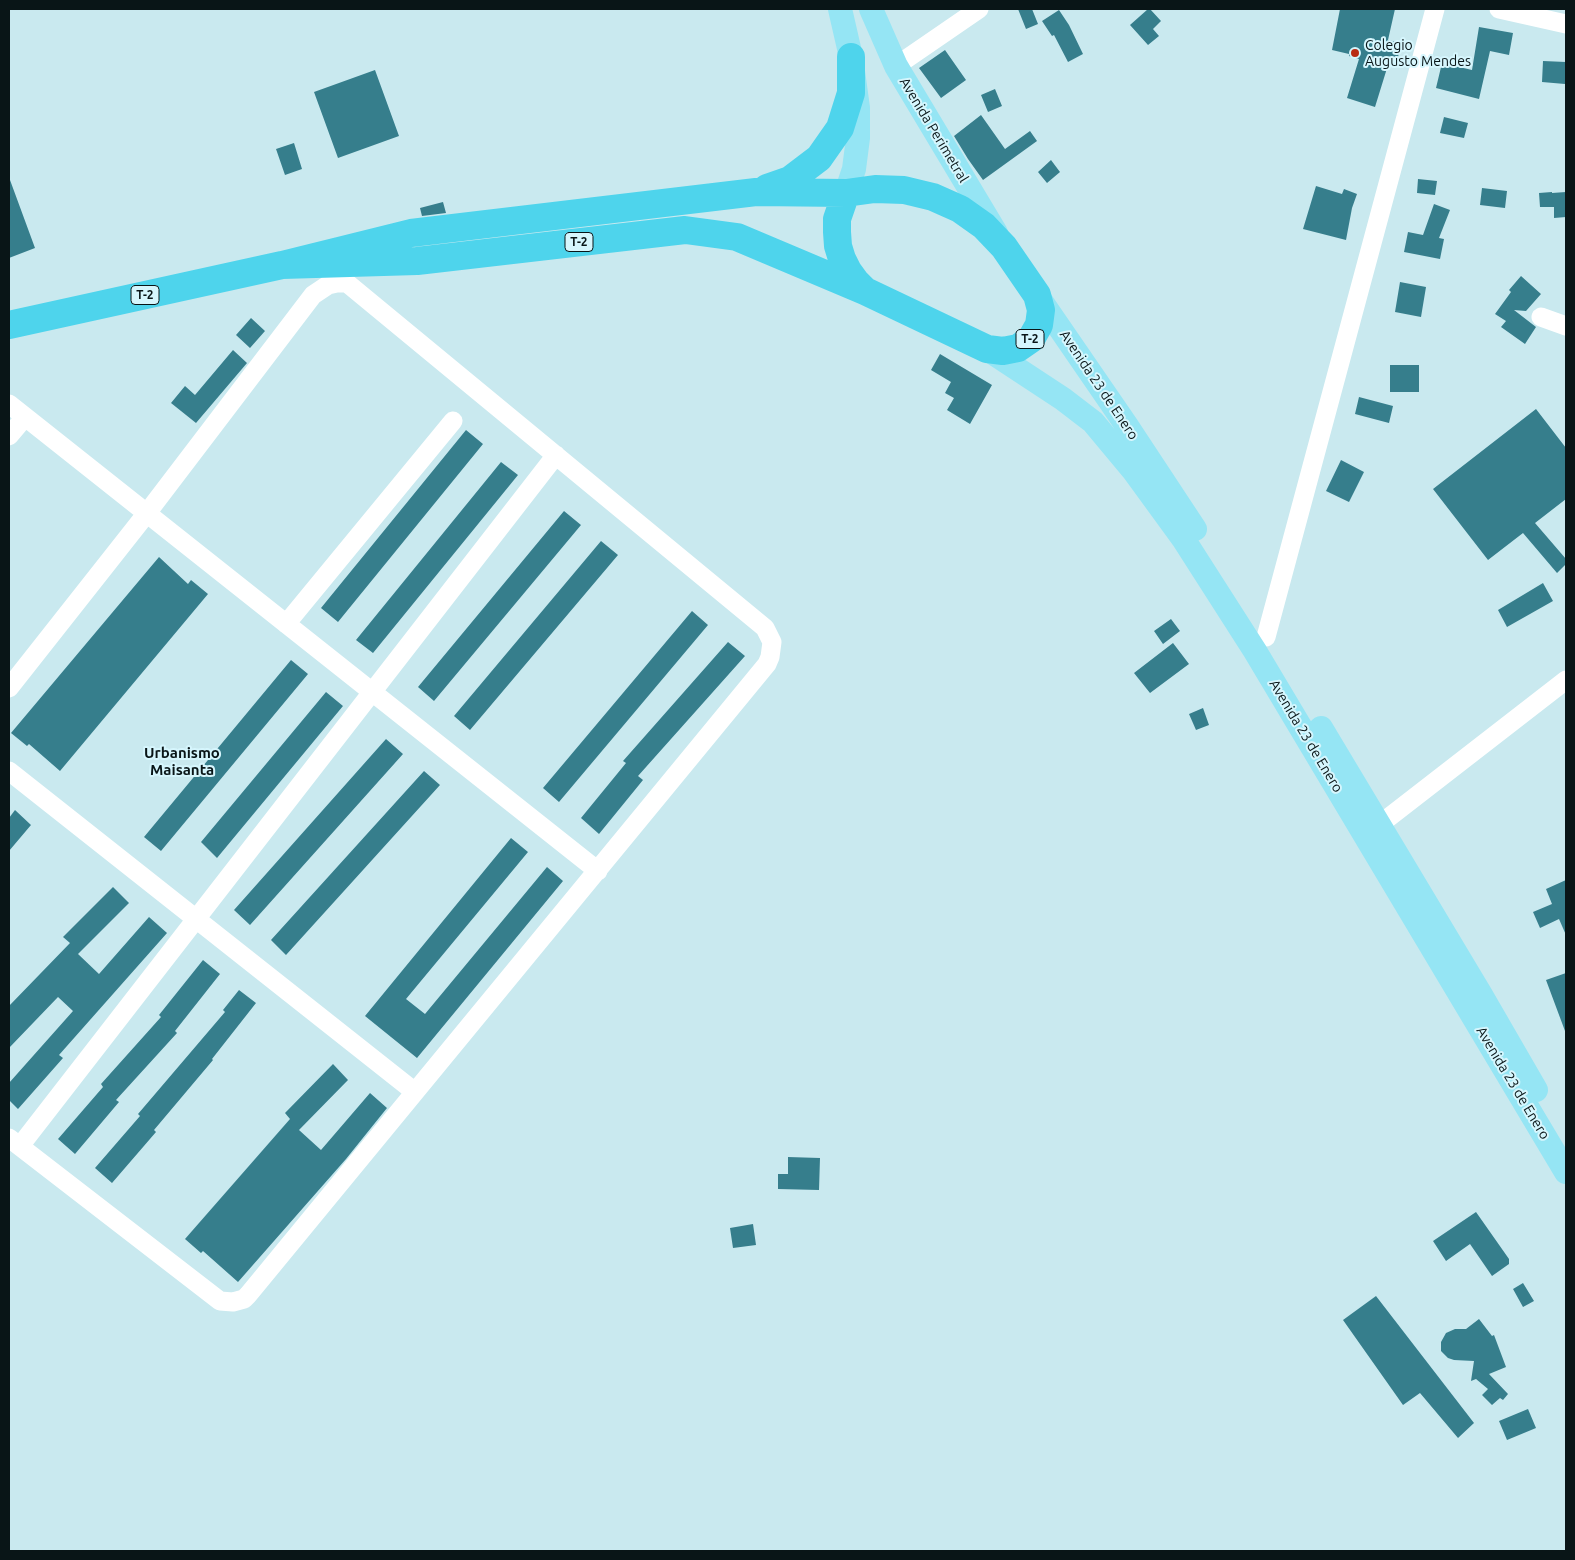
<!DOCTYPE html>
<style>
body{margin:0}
#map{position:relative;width:1575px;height:1560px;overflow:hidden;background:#c9e9ef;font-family:Ubuntu,sans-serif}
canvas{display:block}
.frame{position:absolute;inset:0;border:10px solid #091517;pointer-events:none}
</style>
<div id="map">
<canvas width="1575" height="1560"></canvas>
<div class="frame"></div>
</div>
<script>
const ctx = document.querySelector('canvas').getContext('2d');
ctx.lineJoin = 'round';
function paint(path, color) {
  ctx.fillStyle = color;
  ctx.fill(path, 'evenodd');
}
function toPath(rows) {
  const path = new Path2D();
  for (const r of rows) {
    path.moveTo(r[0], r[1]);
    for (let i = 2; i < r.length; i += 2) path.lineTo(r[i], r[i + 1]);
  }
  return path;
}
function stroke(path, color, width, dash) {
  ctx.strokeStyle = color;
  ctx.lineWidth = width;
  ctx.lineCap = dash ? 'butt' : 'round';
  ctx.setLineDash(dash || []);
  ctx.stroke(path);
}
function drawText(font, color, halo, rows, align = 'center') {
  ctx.font = font + ' Ubuntu,sans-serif';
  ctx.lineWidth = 4;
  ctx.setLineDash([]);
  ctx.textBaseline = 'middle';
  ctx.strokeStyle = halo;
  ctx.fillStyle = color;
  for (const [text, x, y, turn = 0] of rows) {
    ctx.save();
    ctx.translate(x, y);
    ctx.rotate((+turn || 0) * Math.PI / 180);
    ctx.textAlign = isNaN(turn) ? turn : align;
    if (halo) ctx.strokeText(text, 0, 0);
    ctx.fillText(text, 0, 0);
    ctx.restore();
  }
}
paint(toPath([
 [1018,9,1032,9,1038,24,1026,29],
 [1148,9,1150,9,1161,21,1153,29,1159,36,1148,45,1130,25],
 [1340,9,1395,9,1388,40,1401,43,1396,67,1388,65,1375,107,1347,98,1359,59,1349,56,1349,54,1332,50],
 [1059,10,1069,25,1083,54,1068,62,1054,35,1052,36,1042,21],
 [1479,27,1513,33,1509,55,1490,51,1479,99,1436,88,1442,63,1472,70],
 [945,50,966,80,941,98,919,68],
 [1543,61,1566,62,1565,84,1542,82],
 [375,70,399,136,338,158,314,92],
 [995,89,1002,106,988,112,981,95],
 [981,115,1005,149,1030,131,1037,141,983,180,968,159,954,136],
 [1444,117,1468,123,1464,138,1440,133],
 [294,143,302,169,285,175,276,149],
 [1051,160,1060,172,1047,183,1038,172],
 [1418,179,1437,181,1435,195,1417,193],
 [10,180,35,248,9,258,9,181],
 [1316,186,1342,194,1344,189,1357,194,1352,208,1346,240,1303,229],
 [1482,188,1507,191,1505,208,1480,205],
 [1552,192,1552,193,1566,192,1566,217,1554,218,1554,207,1540,207,1539,193],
 [443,202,446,213,422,216,420,208],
 [1434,204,1450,210,1439,238,1444,239,1440,259,1404,252,1408,232,1423,235],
 [1521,276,1541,294,1526,311,1514,310,1536,327,1525,344,1501,327,1506,321,1495,314,1511,292,1509,290],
 [1400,282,1426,287,1421,317,1395,312],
 [251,318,265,331,250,348,236,335],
 [233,350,247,363,196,423,171,403,185,386,195,395],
 [940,354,992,385,970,424,947,410,954,398,945,393,951,382,931,370],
 [1390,365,1419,365,1419,392,1390,392],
 [1359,397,1393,406,1389,423,1355,414],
 [1536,409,1566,448,1566,499,1535,523,1566,559,1566,564,1557,573,1523,533,1488,560,1433,489],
 [466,430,483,444,338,622,321,608],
 [1341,460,1364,472,1349,502,1326,491],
 [501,462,518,475,373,653,356,640],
 [564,511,581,525,434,701,418,687],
 [601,541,618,555,470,730,454,716],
 [159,557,188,584,191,580,208,594,60,771,29,744,27,746,11,733],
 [1543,583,1553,601,1507,627,1498,610],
 [692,611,708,625,559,802,543,788],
 [1171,619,1180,631,1163,644,1154,631],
 [728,642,745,656,638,776,643,780,599,834,581,818,626,763,623,761],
 [1173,643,1189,664,1150,693,1134,673],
 [291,660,308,674,161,851,144,837],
 [326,692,343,706,217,858,201,842],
 [1203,708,1209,725,1196,730,1189,714],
 [386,739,403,754,250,925,234,910],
 [424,771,440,785,286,955,271,940],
 [15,810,31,825,9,851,9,818],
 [511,838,528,852,406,999,425,1014,547,867,563,881,417,1058,365,1016],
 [1566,880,1566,935,1559,919,1540,928,1533,912,1552,904,1546,889],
 [113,887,129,903,78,954,99,974,149,917,167,933,59,1055,63,1058,18,1109,9,1100,9,1083,73,1011,58,997,9,1048,9,1006,70,943,63,937],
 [203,960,220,974,175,1031,177,1033,116,1100,119,1102,75,1154,58,1139,103,1087,101,1084,161,1017,159,1015],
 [1566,973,1566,1031,1565,1031,1546,980],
 [239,990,256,1003,212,1059,213,1060,154,1130,156,1132,112,1183,95,1168,140,1116,138,1114,225,1012,223,1010],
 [333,1064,348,1080,299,1130,321,1150,370,1093,387,1108,346,1159,238,1282,203,1251,201,1253,185,1239,290,1119,285,1113],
 [788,1157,820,1158,819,1190,778,1189,778,1174,788,1174],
 [1476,1212,1509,1259,1509,1264,1492,1276,1470,1244,1446,1261,1433,1241],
 [753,1224,756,1245,733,1248,730,1228],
 [1523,1283,1534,1301,1523,1307,1513,1289],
 [1376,1296,1474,1423,1458,1438,1420,1393,1403,1405,1343,1320],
 [1479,1319,1492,1336,1494,1335,1506,1367,1489,1374,1508,1394,1503,1400,1500,1398,1492,1405,1482,1395,1488,1389,1476,1379,1471,1381,1474,1361,1454,1360,1448,1358,1441,1351,1441,1342,1446,1333,1455,1329,1466,1329],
 [1528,1409,1536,1428,1507,1440,1499,1421]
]), '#367e8c');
stroke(toPath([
 [1499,9,1566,24],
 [896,66,979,9],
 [1541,317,1566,326],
 [9,404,598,871],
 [9,436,25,417],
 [286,624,453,421],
 [1266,637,1435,9],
 [9,688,147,513,313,295,328,285,337,283,347,283,765,628,772,642,770,657,767,664,248,1295,244,1299,233,1302,220,1301,9,1138],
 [9,771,415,1092],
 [1379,825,1566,680],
 [20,1146,556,455]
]), '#fff', 19);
stroke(toPath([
 [840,9,851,57,858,108,858,138,854,169,846,193],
 [871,9,896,66,996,233],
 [1037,295,1127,426,1195,529],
 [987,349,1063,399,1093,422,1133,470,1184,540,1255,651,1566,1172],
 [1321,728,1481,995,1536,1090]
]), '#95e5f4', 24);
stroke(toPath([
 [767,188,790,180,819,158,840,128,851,93,851,57],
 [846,193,837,219,837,232,838,246,842,259,848,271,856,282,865,291],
 [9,325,282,265,411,233,756,192,846,193,875,189,904,190,933,197,960,209,984,226,1004,247,1037,295,1041,310,1039,325,1031,339,1018,348,1003,351,987,349,865,291,737,237,685,230,417,261,282,265]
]), '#4ed4ec', 28);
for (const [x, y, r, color] of [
 [1355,53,5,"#b82c14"]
]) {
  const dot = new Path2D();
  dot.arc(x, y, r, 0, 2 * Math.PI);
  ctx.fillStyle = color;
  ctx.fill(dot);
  stroke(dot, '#d6f6fd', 2);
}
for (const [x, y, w] of [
 [579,242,28],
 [145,295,28],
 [1030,339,28]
]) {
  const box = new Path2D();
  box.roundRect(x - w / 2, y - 9.5, w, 19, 4);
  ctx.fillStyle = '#d6f6fd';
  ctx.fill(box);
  stroke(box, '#091517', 1);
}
drawText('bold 12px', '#091517', null, [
 ["T-2",579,242],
 ["T-2",145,295],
 ["T-2",1030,339]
]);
drawText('14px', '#091517', '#d6f6fd', [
 ["Colegio",1365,45],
 ["Augusto Mendes",1365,61]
], 'left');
drawText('14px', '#091517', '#d6f6fd', [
 ["Avenida Perimetral",934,130,59],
 ["Avenida 23 de Enero",1099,385,56],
 ["Avenida 23 de Enero",1306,736,59],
 ["Avenida 23 de Enero",1513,1083,59]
]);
drawText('bold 15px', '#091517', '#d6f6fd', [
 ["Urbanismo",182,753],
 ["Maisanta",182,770]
]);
</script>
